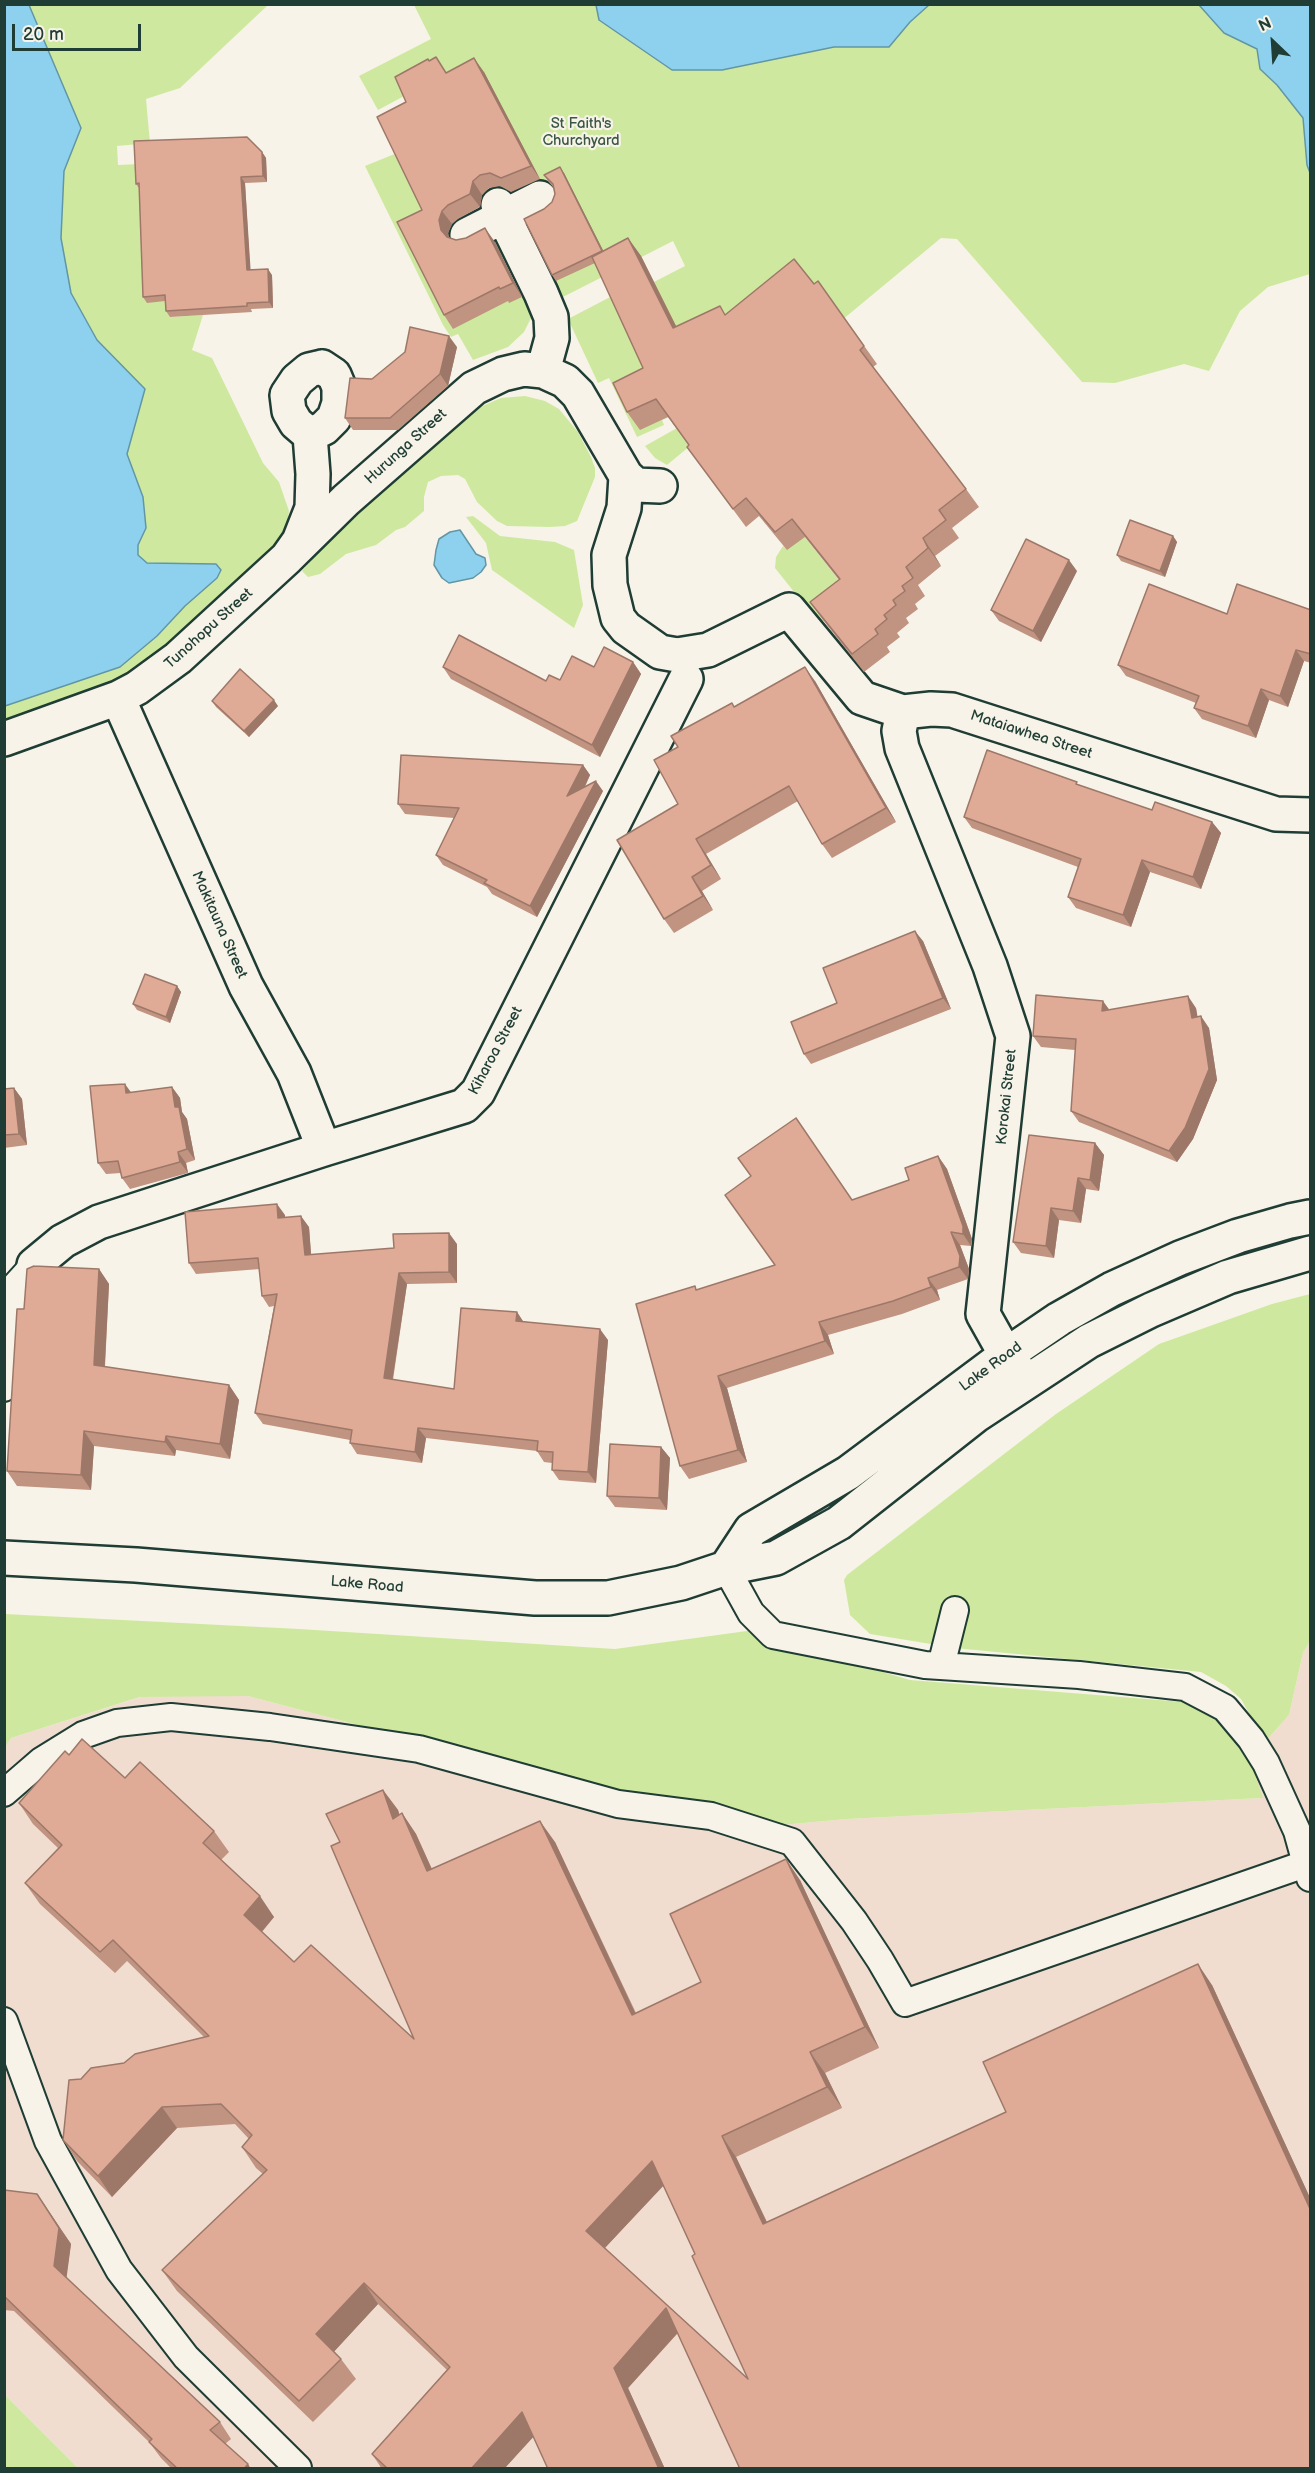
<!DOCTYPE html>
<style>
body{margin:0}
#map{position:relative;width:1315px;height:2473px;overflow:hidden;background:#f7f3e8;font-family:"Balsamiq Sans",sans-serif}
canvas{display:block}
.frame{position:absolute;inset:0;border:6px solid #1f3d34;pointer-events:none}
.north{position:absolute;left:1243px;top:12px;width:60px;height:60px;-webkit-text-stroke:4px #f7f3e8;paint-order:stroke;rotate:335deg;font-size:16px;font-weight:700;line-height:24px;text-align:center;color:#1f3d34}
.north::after{content:'';display:block;margin:auto;width:21px;height:27px;background:#1f3d34;clip-path:polygon(50% 0,100% 100%,50% 72%,0 100%)}
.scale{position:absolute;left:12px;top:24px;width:129px;height:27px;box-sizing:border-box;border:3px solid #1f3d34;border-top:0;padding-left:8px;font-size:18px;line-height:21px;white-space:nowrap;color:#1f3d34;-webkit-text-stroke:4px #f7f3e8;paint-order:stroke}
</style>
<div id="map">
<canvas width="1315" height="2473"></canvas>
<div class="frame"></div>
<div class="north">N</div>
<div class="scale">20 m</div>
</div>
<script>
const ctx = document.querySelector('canvas').getContext('2d');
ctx.lineJoin = 'round';
function paint(path, color) {
  ctx.fillStyle = color;
  ctx.fill(path, 'evenodd');
}
function toPath(rows) {
  const path = new Path2D();
  for (const r of rows) {
    path.moveTo(r[0], r[1]);
    for (let i = 2; i < r.length; i += 2) path.lineTo(r[i], r[i + 1]);
  }
  return path;
}
function stroke(path, color, width, dash) {
  ctx.strokeStyle = color;
  ctx.lineWidth = width;
  ctx.lineCap = dash ? 'butt' : 'round';
  ctx.setLineDash(dash || []);
  ctx.stroke(path);
}
function drawText(font, color, halo, rows, align = 'center') {
  ctx.font = font + ' "Balsamiq Sans",sans-serif';
  ctx.lineWidth = 4.5;
  ctx.setLineDash([]);
  ctx.textBaseline = 'middle';
  ctx.strokeStyle = halo;
  ctx.fillStyle = color;
  for (const [text, x, y, turn = 0] of rows) {
    ctx.save();
    ctx.translate(x, y);
    ctx.rotate((+turn || 0) * Math.PI / 180);
    ctx.textAlign = isNaN(turn) ? turn : align;
    if (halo) ctx.strokeText(text, 0, 0);
    ctx.fillText(text, 0, 0);
    ctx.restore();
  }
}
paint(toPath([
 [1310,1641,1310,2468,78,2468,5,2395,4,1747,11,1738,144,1696,248,1696,570,1781,771,1826,847,1819,1262,1798,1250,1759,1289,1715,1303,1653]
]), '#f0ddcf');
paint(toPath([
 [28,5,268,5,180,88,146,99,150,143,117,146,118,165,139,164,169,301,170,317,203,315,192,350,212,358,263,463,279,482,289,511,287,525,276,548,208,612,132,676,5,721,4,706,120,667,157,636,185,606,216,564,147,564,138,555,138,545,146,528,143,497,127,454,145,389,97,340,71,293,61,238,64,171,81,128],
 [414,5,596,5,599,20,722,70,834,47,889,47,910,22,929,5,1199,5,1224,33,1257,49,1260,69,1277,85,1303,118,1307,165,1310,173,1310,274,1268,287,1240,311,1209,371,1184,364,1115,383,1082,382,957,239,941,238,667,465,655,458,645,446,677,428,688,444,669,417,662,420,664,425,637,437,609,378,598,383,568,319,614,295,617,301,685,266,673,241,557,300,533,314,524,332,508,347,473,360,458,334,451,337,443,325,365,166,397,153,460,210,465,219,517,193,512,183,406,95,378,110,359,76,431,39],
 [525,396,545,401,559,409,578,432,591,457,595,468,595,477,577,521,565,526,550,527,507,526,497,521,477,502,465,479,458,475,441,476,428,482,424,497,424,511,405,527,396,530,376,545,346,554,320,574,308,577,302,571,355,512,473,410,501,398],
 [473,516,500,536,555,542,574,550,583,605,574,628,492,570,486,543,466,517],
 [805,537,852,597,823,621,826,625,823,628,775,568,776,557,783,546,786,548],
 [1310,1294,1310,1641,1303,1653,1289,1715,1265,1742,1241,1699,1226,1686,1201,1672,955,1648,870,1634,850,1615,844,1580,847,1575,1056,1414,1159,1344,1272,1304],
 [5,1614,299,1629,615,1649,769,1628,815,1652,910,1680,1196,1703,1229,1727,1250,1759,1263,1798,847,1819,771,1826,570,1781,248,1696,140,1697,11,1738,5,1747],
 [4,2395,5,2395,78,2468,5,2468]
]), '#cee99f');
const water = toPath([
 [4,5,29,5,81,128,64,171,61,238,71,293,97,340,145,389,127,454,143,497,146,528,138,545,138,555,147,563,216,564,221,570,217,578,185,606,157,636,120,667,5,706,4,5],
 [596,5,596,4,929,5,910,22,889,47,834,47,722,70,672,70,599,20,596,5],
 [1199,5,1310,5,1310,173,1307,165,1303,118,1277,85,1260,69,1257,49,1224,33,1199,5],
 [460,530,476,554,485,558,486,565,481,572,473,578,449,583,442,578,434,565,436,550,439,539,450,532,460,530]
]);
paint(water, '#8ed1ef');
stroke(water, '#6296a4', 1.5);
const lane = toPath([
 [4,1388,14,1287,34,1265],
 [726,1568,751,1613,773,1635,925,1665,1079,1675,1185,1687,1225,1708,1251,1739,1266,1763,1297,1831,1310,1878],
 [941,1666,955,1610],
 [4,1793,41,1761,83,1735,117,1723,171,1717,270,1727,419,1749,618,1804,711,1816,792,1842,854,1921,880,1960,905,2003,1305,1864],
 [4,2021,48,2141,119,2270,186,2357,298,2468]
]);
const street = toPath([
 [498,205,541,293,551,317,552,338,543,371],
 [467,235,540,198],
 [322,367,334,375,339,387,339,403,334,418,324,428,310,435,296,423,289,411,287,395,297,380,309,370,322,367],
 [626,476,624,508,609,555,610,585,618,618,626,628,660,652,677,655,708,650,789,610,862,698,903,712,931,709,952,710,1276,814,1310,815],
 [287,558,346,500,474,388,503,374,524,369,543,371,565,381,578,394,626,476,636,485,660,486],
 [118,698,246,986,294,1073,324,1149],
 [903,712,899,731,902,748,990,966,1013,1036,983,1314,1006,1355,1026,1380],
 [4,739,118,698,137,688,178,658,287,558,299,541,312,508,313,474,310,435],
 [34,1265,63,1241,99,1222,324,1149,464,1106,478,1092,686,679],
 [4,1558,136,1565,535,1598,608,1598,681,1583,726,1568,776,1558,839,1523,975,1416,1089,1341,1151,1310,1228,1277,1310,1253],
 [726,1568,751,1530,848,1473,1006,1355,1059,1319,1112,1289,1180,1258,1238,1236,1290,1221,1310,1217]
]);
stroke(lane, '#1f3d34', 30);
stroke(street, '#1f3d34', 38);
stroke(lane, '#f7f3e8', 26);
stroke(street, '#f7f3e8', 33);
paint(toPath([
 [429,61,447,73,484,72,540,179,511,192,500,186,489,188,482,195,480,207,458,219,452,224,448,233,449,238,456,240,495,242,522,297,509,303,508,301,453,329,444,315,406,102],
 [262,152,266,158,267,182,245,183,250,270,272,275,273,308,251,309,252,312,170,317,166,311,165,301,147,303,143,297,139,188,136,184],
 [564,173,603,251,628,238,641,256,676,326,726,314,814,284,818,281,877,364,873,367,966,489,979,507,952,528,959,538,935,556,941,566,918,585,925,596,915,604,918,609,906,618,909,623,897,633,900,637,887,647,890,652,864,672,823,620,810,602,839,580,805,537,787,550,759,516,746,527,687,447,689,445,668,417,640,430,627,412,643,368,595,263,556,281,552,275,544,209,552,202,555,194,553,187,548,181,544,175],
 [457,347,448,386,398,430,353,430,345,418,372,379],
 [1173,536,1177,542,1165,577,1121,561,1117,555],
 [1077,571,1041,642,999,621,991,610],
 [1311,610,1311,663,1304,661,1288,707,1269,700,1256,738,1202,719,1194,708,1196,703,1126,676,1118,665,1227,614],
 [633,662,641,674,600,757,451,679,443,667,546,681,560,680,594,667],
 [815,681,896,822,832,858,822,844,798,801,706,854,721,879,702,891,713,910,674,933,664,919,678,804,678,747,732,703,734,707],
 [212,701,278,706,249,737,216,707],
 [583,765,590,775,585,787,603,791,537,917,492,894,487,887,443,865,436,855,454,818,405,814,398,804],
 [1079,785,1152,810,1212,822,1221,833,1201,889,1150,872,1131,927,1076,908,1068,897,1078,867,972,828,964,817],
 [923,941,951,1009,811,1064,804,1054,837,1003],
 [177,986,181,992,170,1023,137,1010,133,1004],
 [1196,1008,1197,1017,1209,1028,1217,1080,1193,1139,1177,1162,1079,1122,1071,1111,1075,1050,1041,1047,1033,1036,1109,1010],
 [172,1087,180,1098,182,1112,187,1119,195,1160,186,1163,188,1173,130,1189,122,1178,121,1173,106,1174,98,1163,131,1093],
 [14,1088,22,1099,27,1145,4,1148,4,1089],
 [1095,1143,1104,1155,1099,1191,1086,1189,1081,1223,1059,1220,1054,1258,1021,1253,1013,1242],
 [938,1156,947,1169,972,1239,971,1246,960,1245,969,1269,968,1279,937,1290,940,1300,902,1314,828,1335,834,1354,727,1388,747,1462,689,1479,680,1466,697,1290,775,1265,852,1200,909,1180],
 [285,1215,285,1217,309,1227,311,1255,457,1244,457,1283,407,1284,393,1380,454,1389,517,1312,523,1321,608,1340,596,1483,559,1480,552,1470,552,1463,544,1462,537,1451,426,1438,422,1463,357,1454,350,1443,350,1440,263,1424,255,1413,274,1306,269,1307,262,1296,260,1269,196,1274,189,1263],
 [99,1269,109,1284,105,1367,229,1385,239,1400,230,1459,176,1450,175,1456,94,1446,91,1490,17,1486,7,1471,24,1309],
 [661,1447,670,1458,667,1510,615,1507,607,1496],
 [69,1755,125,1778,214,1831,229,1852,221,1860,274,1917,262,1932,294,1962,414,2039,340,1842,383,1790,398,1810,399,1815,402,1813,416,1834,432,1869,555,1842,636,2013,701,1982,800,1880,879,2048,825,2073,842,2108,736,2157,767,2222,1006,2112,1212,1985,1311,2200,1311,2469,740,2469,678,2333,628,2388,665,2469,548,2469,533,2436,504,2469,382,2469,372,2454,447,2370,378,2304,334,2351,341,2359,356,2379,313,2422,177,2291,162,2270,263,2174,256,2168,242,2147,249,2139,235,2124,177,2128,112,2197,77,2161,63,2140,81,2079,204,2037,127,1961,115,1973,40,1904,25,1883,58,1848,33,1824,19,1803],
 [663,2185,695,2254,748,2379,605,2248],
 [4,2190,37,2194,71,2244,66,2277,220,2422,231,2439,225,2444,251,2469,172,2469,161,2458,149,2442,14,2311,4,2310]
]), '#c19381');
paint(toPath([
 [474,58,484,72,540,179,531,166],
 [262,152,266,158,267,182,263,176],
 [560,167,564,173,607,258,603,252],
 [241,177,245,183,251,276,247,270],
 [473,181,482,195,480,207,470,194],
 [442,211,452,224,448,233,451,244,441,230,439,220],
 [485,228,495,242,522,297,513,283],
 [628,238,641,256,686,346,673,328],
 [268,269,272,275,273,308,269,302],
 [449,336,457,347,448,386,440,374],
 [1173,536,1177,542,1165,577,1160,571],
 [923,538,935,556,941,566,928,548],
 [1069,560,1077,571,1041,642,1033,631],
 [1296,650,1304,661,1288,707,1280,696],
 [633,662,641,674,600,757,592,745],
 [805,667,815,681,896,822,886,808],
 [1261,689,1269,700,1256,738,1248,726],
 [274,700,278,706,249,737,244,731],
 [583,765,590,775,575,807,567,796],
 [596,781,603,791,537,917,530,906],
 [1212,822,1221,833,1201,889,1193,877],
 [696,839,706,854,721,879,711,865],
 [1142,860,1150,872,1131,927,1123,915],
 [692,877,702,891,713,910,703,896],
 [915,931,923,941,951,1009,943,998],
 [177,986,181,992,170,1023,166,1017],
 [1188,996,1196,1008,1200,1030,1192,1018],
 [1103,1001,1111,1012,1102,1011],
 [1201,1016,1209,1028,1217,1080,1193,1139,1177,1162,1169,1151],
 [125,1084,133,1095,126,1093],
 [172,1087,180,1098,182,1112,187,1119,195,1160,187,1149,175,1107],
 [14,1088,22,1099,27,1145,19,1134],
 [1095,1143,1104,1155,1099,1191,1090,1180],
 [178,1152,186,1163,188,1173,180,1162],
 [938,1156,947,1169,972,1239,971,1246,963,1234],
 [1078,1178,1086,1189,1081,1223,1073,1211],
 [277,1204,285,1215,286,1229,278,1218],
 [1051,1208,1059,1220,1054,1258,1046,1246],
 [301,1216,309,1227,312,1266,305,1255],
 [951,1232,960,1245,969,1269,968,1279,959,1267],
 [449,1233,457,1244,457,1283,449,1272],
 [99,1269,109,1284,104,1380,94,1365],
 [399,1273,407,1284,391,1389,384,1378],
 [928,1278,937,1290,940,1300,931,1287],
 [517,1312,524,1323,516,1321],
 [819,1322,828,1335,834,1354,825,1341],
 [600,1329,608,1340,596,1483,588,1472],
 [718,1376,727,1388,747,1462,738,1450],
 [229,1385,239,1400,230,1459,220,1444],
 [418,1428,426,1438,422,1463,415,1452],
 [84,1431,94,1446,91,1490,81,1475],
 [166,1436,176,1450,175,1456,165,1442],
 [661,1447,670,1458,667,1510,659,1498],
 [383,1790,398,1810,408,1840,393,1819],
 [402,1813,416,1834,442,1892,427,1871],
 [540,1821,555,1842,646,2036,632,2015],
 [786,1859,800,1880,879,2048,865,2027],
 [260,1896,274,1917,258,1936,244,1915],
 [1198,1964,1212,1985,1311,2200,1311,2211],
 [810,2052,825,2073,842,2108,827,2087],
 [162,2107,177,2128,112,2197,98,2176],
 [722,2136,736,2157,777,2244,763,2224],
 [652,2161,667,2182,601,2252,586,2231],
 [37,2194,71,2244,66,2282,54,2266],
 [364,2283,378,2304,331,2355,316,2334],
 [666,2308,681,2329,628,2388,665,2469,659,2469,614,2368],
 [522,2412,537,2433,504,2469,471,2469],
 [248,2464,251,2469,244,2469]
]), '#9d7869');
const building = toPath([
 [436,57,446,73,474,58,531,166,501,178,490,173,480,175,473,181,470,194,448,205,442,211,439,220,441,230,447,237,456,240,466,238,485,228,513,283,500,289,499,287,444,315,397,222,422,210,377,117,406,102,395,77,428,59,429,61,436,57],
 [247,137,262,152,263,176,241,177,247,270,268,269,269,302,247,303,247,306,166,311,165,295,143,297,139,183,136,184,134,141,247,137],
 [560,167,602,251,552,275,524,219,544,209,552,202,555,194,553,184,544,175,560,167],
 [628,238,673,328,720,306,725,315,794,259,814,284,818,281,864,346,860,350,966,489,939,510,946,520,923,538,928,548,906,567,913,578,902,586,905,591,893,600,896,605,884,615,887,619,875,629,878,634,852,654,810,602,840,579,792,519,775,532,746,498,733,509,687,447,689,445,656,399,627,412,613,383,643,368,592,257,628,238],
 [410,327,449,336,440,374,390,418,345,418,350,378,372,379,405,352,410,327],
 [1130,520,1173,536,1160,571,1117,555,1130,520],
 [1026,539,1069,560,1033,631,991,610,1026,539],
 [1149,584,1227,614,1237,584,1311,610,1311,654,1296,650,1280,696,1261,689,1248,726,1194,708,1199,696,1118,665,1149,584],
 [459,635,546,681,549,675,560,680,572,656,594,667,604,647,633,662,592,745,443,667,459,635],
 [805,667,886,808,822,844,789,786,696,839,711,865,692,877,703,896,664,919,617,840,678,804,654,760,678,747,671,736,732,703,734,707,805,667],
 [240,669,274,700,244,731,212,701,240,669],
 [987,750,1077,782,1076,784,1152,810,1155,802,1212,822,1193,877,1142,860,1123,915,1068,897,1081,859,964,817,987,750],
 [401,755,583,765,567,796,596,781,530,906,484,883,487,880,436,855,459,808,398,804,401,755],
 [915,931,943,998,804,1054,791,1022,837,1003,823,968,915,931],
 [145,974,177,986,166,1017,133,1004,145,974],
 [1036,995,1103,1001,1102,1011,1188,996,1192,1018,1201,1016,1209,1069,1185,1128,1169,1151,1071,1111,1076,1039,1033,1036,1036,995],
 [125,1084,126,1093,172,1087,175,1107,179,1107,187,1149,178,1152,180,1162,122,1178,118,1161,98,1163,90,1086,125,1084],
 [14,1088,19,1134,4,1135,4,1089,14,1088],
 [796,1118,852,1200,909,1180,905,1168,938,1156,963,1226,963,1234,951,1232,960,1256,959,1267,928,1278,931,1287,893,1301,819,1322,825,1341,718,1376,738,1450,680,1466,636,1304,695,1286,696,1290,775,1265,725,1195,751,1176,738,1158,796,1118],
 [1029,1135,1095,1143,1090,1180,1078,1178,1073,1211,1051,1208,1046,1246,1013,1242,1029,1135],
 [277,1204,278,1218,301,1216,305,1255,394,1248,393,1234,449,1233,449,1272,399,1273,384,1378,454,1389,461,1308,517,1312,516,1321,600,1329,588,1472,552,1470,553,1452,537,1451,538,1441,418,1428,415,1452,350,1443,352,1430,255,1413,277,1294,262,1296,258,1258,189,1263,185,1212,277,1204],
 [34,1266,99,1269,94,1365,229,1385,220,1444,166,1436,165,1442,84,1431,81,1475,7,1471,17,1309,24,1309,27,1269,34,1266],
 [610,1444,661,1447,659,1498,607,1496,610,1444],
 [82,1739,125,1778,140,1762,214,1831,203,1843,260,1896,244,1915,294,1962,311,1945,414,2039,331,1846,340,1842,326,1814,383,1790,393,1819,402,1813,427,1871,540,1821,632,2015,701,1982,670,1914,786,1859,865,2027,810,2052,827,2087,722,2136,763,2224,1006,2112,983,2062,1198,1964,1311,2211,1311,2469,740,2469,666,2308,614,2368,659,2469,548,2469,522,2412,471,2469,388,2469,372,2454,450,2367,364,2283,316,2334,341,2359,299,2401,162,2270,267,2170,242,2147,252,2135,221,2104,162,2107,98,2176,63,2140,69,2080,81,2079,91,2068,124,2063,135,2054,209,2036,113,1940,100,1952,25,1883,62,1845,19,1803,65,1751,69,1755,82,1739],
 [652,2161,695,2254,692,2256,748,2379,586,2231,652,2161],
 [4,2190,37,2194,59,2228,54,2266,220,2422,210,2430,248,2464,244,2469,178,2469,149,2442,152,2439,4,2296,4,2190]
]);
paint(building, '#e0ab96');
stroke(building, '#9d7869', 1.5);
drawText('15px', '#395744', '#f7f3e8', [
 ["St Faith's",581,124],
 ["Churchyard",581,141]
]);
drawText('15px', '#1f3d34', '#f7f3e8', [
 ["Hurunga Street",406,447,-42],
 ["Tunohopu Street",209,629,-42],
 ["Mataiawhea Street",1031,735,18],
 ["Makitauna Street",219,925,66],
 ["Kiharoa Street",496,1051,-62],
 ["Korokai Street",1007,1097,-84],
 ["Lake Road",991,1367,-36],
 ["Lake Road",367,1585,5]
]);
</script>
